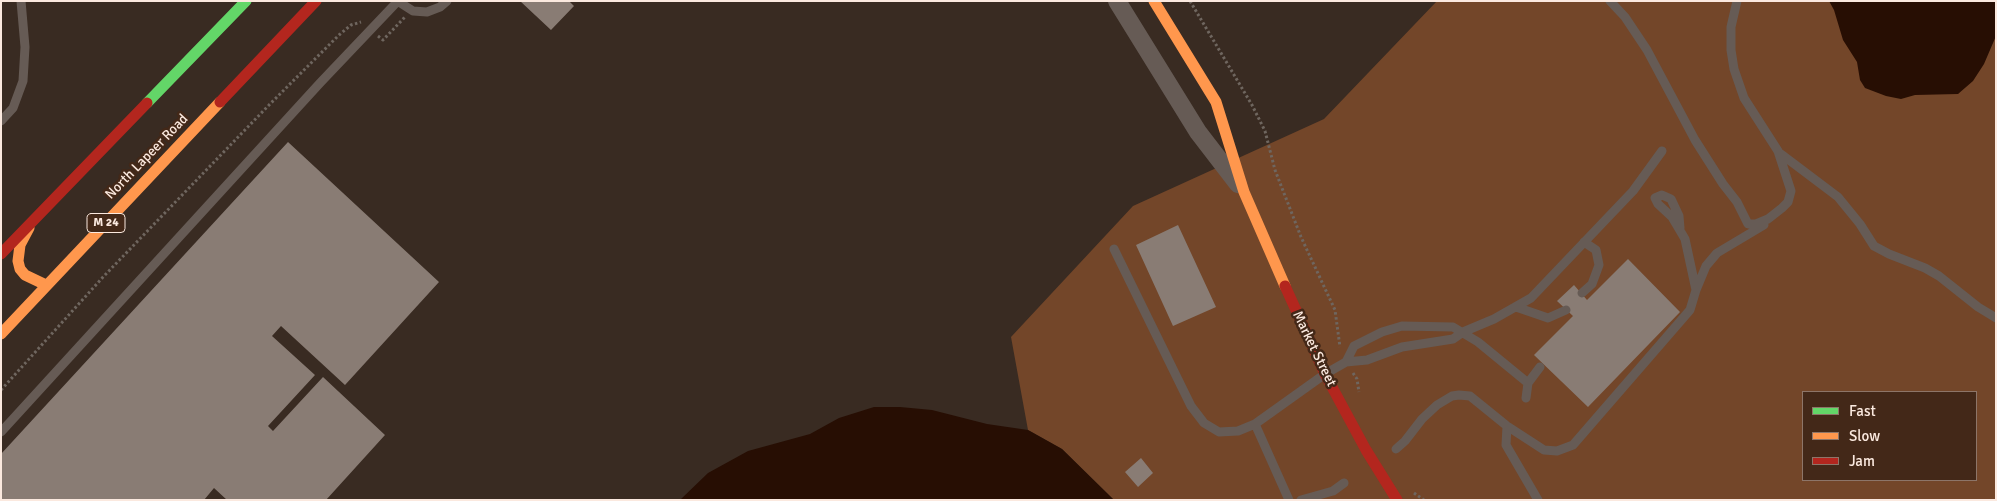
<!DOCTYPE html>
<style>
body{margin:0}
#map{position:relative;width:1997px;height:501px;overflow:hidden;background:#392b22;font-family:Signika,sans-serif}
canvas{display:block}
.frame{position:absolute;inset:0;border:2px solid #fbe9df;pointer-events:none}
.legend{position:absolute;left:1802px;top:391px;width:175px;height:90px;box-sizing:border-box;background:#432818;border:1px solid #8d7568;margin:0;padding:6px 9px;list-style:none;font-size:15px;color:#fbe9df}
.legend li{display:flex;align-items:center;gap:10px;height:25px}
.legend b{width:25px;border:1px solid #8d7568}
</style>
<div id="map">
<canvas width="1997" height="501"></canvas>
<div class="frame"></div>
<ul class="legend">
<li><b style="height:6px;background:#63d668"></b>Fast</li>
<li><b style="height:6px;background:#ff974d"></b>Slow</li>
<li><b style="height:6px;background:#b3261e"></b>Jam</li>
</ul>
</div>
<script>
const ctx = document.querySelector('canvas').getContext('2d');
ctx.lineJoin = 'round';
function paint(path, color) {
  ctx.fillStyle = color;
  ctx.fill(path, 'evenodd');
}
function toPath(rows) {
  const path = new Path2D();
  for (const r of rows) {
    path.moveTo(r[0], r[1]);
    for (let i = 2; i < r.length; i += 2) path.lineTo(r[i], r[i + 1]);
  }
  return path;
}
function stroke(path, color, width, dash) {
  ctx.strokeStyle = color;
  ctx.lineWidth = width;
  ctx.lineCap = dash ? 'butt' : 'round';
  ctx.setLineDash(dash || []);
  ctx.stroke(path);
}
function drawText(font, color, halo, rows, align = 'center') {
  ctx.font = font + ' Signika,sans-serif';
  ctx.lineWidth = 5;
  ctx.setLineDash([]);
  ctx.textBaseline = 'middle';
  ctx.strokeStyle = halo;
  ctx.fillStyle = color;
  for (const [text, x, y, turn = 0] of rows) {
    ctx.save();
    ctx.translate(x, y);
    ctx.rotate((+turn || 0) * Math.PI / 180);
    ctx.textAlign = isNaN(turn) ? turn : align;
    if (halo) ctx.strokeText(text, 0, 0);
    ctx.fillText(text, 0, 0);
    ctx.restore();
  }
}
paint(toPath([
 [1437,1,1996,1,1996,500,1114,500,1062,449,1028,430,1011,337,1133,206,1324,119],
 [1803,392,1976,392,1976,480,1803,480]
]), '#734629');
paint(toPath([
 [1829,1,1996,1,1996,36,1984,64,1973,81,1958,94,1915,95,1901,99,1886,96,1865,88,1860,80,1857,62,1843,40,1834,10],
 [874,407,900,407,932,410,987,424,1028,430,1062,449,1114,500,680,500,708,473,748,451,810,434,839,418]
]), '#270e03');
paint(toPath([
 [520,1,569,1,574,6,551,30],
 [288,142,439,282,345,385,281,326,272,336,315,375,268,426,273,431,323,377,385,435,326,500,227,500,214,488,204,500,1,500,1,454],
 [1178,225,1216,307,1173,326,1136,245],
 [1628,259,1680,312,1588,407,1534,355,1573,316,1557,301,1574,285,1587,300],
 [1141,458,1153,473,1138,487,1125,472]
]), '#897c74');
stroke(toPath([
 [1190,1,1252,105,1265,131,1275,170,1301,237,1335,310,1340,347],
 [378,36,383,40,405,17],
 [1353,373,1357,379,1359,392],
 [1,390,104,276,270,104,339,35,351,25,361,22],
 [1414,493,1424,500]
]), '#6f665f', 3, [2.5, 2.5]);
stroke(toPath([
 [1610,1,1625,17,1647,50,1695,140,1723,184,1737,202,1748,224,1756,224,1768,219,1782,208,1788,202,1791,191,1778,151,1744,98,1734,69,1731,50,1731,27,1737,1],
 [399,2,413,11,427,12,440,7,447,1],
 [1,121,13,108,23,81,25,47,21,1],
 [1781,154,1838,197,1860,224,1874,246,1889,254,1925,268,1939,276,1978,307,1996,318],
 [1680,228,1679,216,1671,199,1662,195,1655,198,1658,204,1672,217,1685,239,1696,290],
 [1114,249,1191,406,1204,423,1219,432,1238,431,1255,424,1325,374,1346,362,1367,360,1402,347,1453,339,1463,332,1494,319,1531,298,1633,191,1662,151],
 [1582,293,1592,284,1599,265,1596,250,1584,242],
 [1516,307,1548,318,1566,310],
 [1346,362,1354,346,1382,332,1402,326,1453,327,1478,342,1528,383,1526,398],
 [1528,383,1540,367],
 [1255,424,1289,500],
 [1507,426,1506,445,1538,500],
 [1,432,320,83,398,1],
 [1396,449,1405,441,1422,419,1437,405,1452,396,1459,395,1470,396,1507,426,1544,450,1557,451,1573,445,1690,310,1696,290,1706,266,1717,253,1764,225],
 [1301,500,1333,491,1344,483]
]), '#665b55', 9);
stroke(toPath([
 [1117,1,1198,132,1238,184]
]), '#665b55', 18);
stroke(toPath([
 [147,103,246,1]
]), '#63d668', 11);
stroke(toPath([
 [1154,1,1216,102,1244,192,1285,286],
 [29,228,20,245,18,261,20,269,25,275,46,285],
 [1,334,220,102]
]), '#ff974d', 11);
stroke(toPath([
 [220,102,316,1],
 [1,254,147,103],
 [1285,286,1325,374,1366,450,1397,500]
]), '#b3261e', 11);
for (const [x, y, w] of [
 [106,223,38]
]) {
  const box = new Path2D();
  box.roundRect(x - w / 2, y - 9.5, w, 19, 4);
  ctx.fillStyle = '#432818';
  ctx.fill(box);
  stroke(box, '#fbe9df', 1);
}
drawText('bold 12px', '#fbe9df', null, [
 ["M 24",106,223]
]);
drawText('14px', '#fbe9df', '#432818', [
 ["North Lapeer Road",147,157,-46],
 ["Market Street",1314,349,64]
]);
</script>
